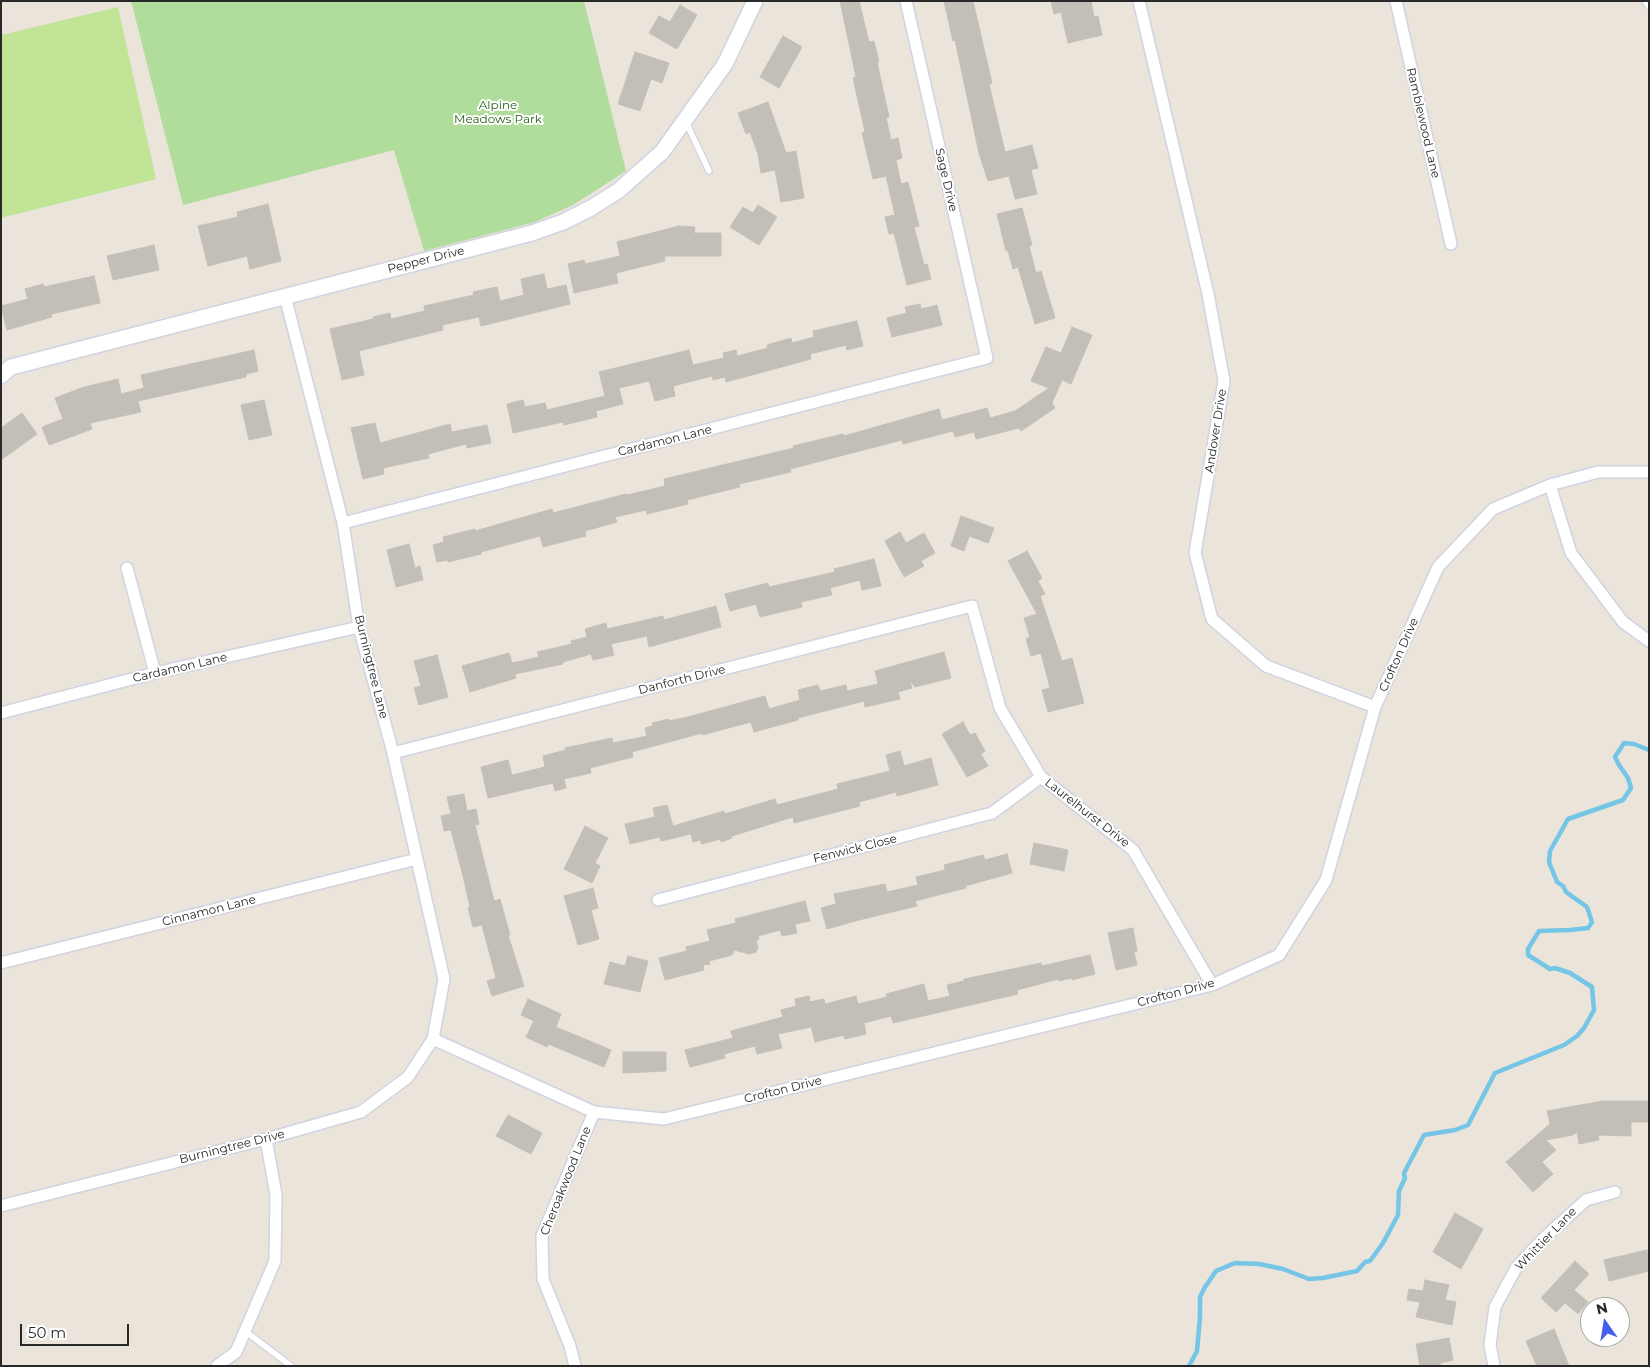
<!DOCTYPE html>
<style>
body{margin:0}
#map{position:relative;width:1650px;height:1367px;overflow:hidden;background:#eae4db;font-family:Montserrat,sans-serif}
canvas{display:block}
.frame{position:absolute;inset:0;border:2px solid #292929;pointer-events:none}
.north{position:absolute;left:1580px;top:1297px;width:50px;height:50px;box-sizing:border-box;background:#fff;border:1px solid #a9a9a9;border-radius:50%;rotate:347deg;font-size:14px;font-weight:700;line-height:20px;text-align:center;color:#292929}
.north::after{content:'';display:block;margin:auto;width:18px;height:22px;background:#4560ed;clip-path:polygon(50% 0,100% 100%,50% 72%,0 100%)}
.scale{position:absolute;left:20px;top:1324px;width:109px;height:22px;box-sizing:border-box;border:2px solid #292929;border-top:0;padding-left:6px;font-size:15px;line-height:18px;white-space:nowrap;color:#292929;-webkit-text-stroke:4px #fff;paint-order:stroke}
</style>
<div id="map">
<canvas width="1650" height="1367"></canvas>
<div class="frame"></div>
<div class="north">N</div>
<div class="scale">50 m</div>
</div>
<script>
const ctx = document.querySelector('canvas').getContext('2d');
ctx.lineJoin = 'round';
function paint(path, color) {
  ctx.fillStyle = color;
  ctx.fill(path, 'evenodd');
}
function toPath(rows) {
  const path = new Path2D();
  for (const r of rows) {
    path.moveTo(r[0], r[1]);
    for (let i = 2; i < r.length; i += 2) path.lineTo(r[i], r[i + 1]);
  }
  return path;
}
function stroke(path, color, width, dash) {
  ctx.strokeStyle = color;
  ctx.lineWidth = width;
  ctx.lineCap = dash ? 'butt' : 'round';
  ctx.setLineDash(dash || []);
  ctx.stroke(path);
}
function drawText(font, color, halo, rows, align = 'center') {
  ctx.font = font + ' Montserrat,sans-serif';
  ctx.lineWidth = 4;
  ctx.setLineDash([]);
  ctx.textBaseline = 'middle';
  ctx.strokeStyle = halo;
  ctx.fillStyle = color;
  for (const [text, x, y, turn = 0] of rows) {
    ctx.save();
    ctx.translate(x, y);
    ctx.rotate((+turn || 0) * Math.PI / 180);
    ctx.textAlign = isNaN(turn) ? turn : align;
    if (halo) ctx.strokeText(text, 0, 0);
    ctx.fillText(text, 0, 0);
    ctx.restore();
  }
}
paint(toPath([
 [131,1,584,1,626,171,573,205,535,222,424,251,394,150,183,205]
]), '#b0dd9b');
paint(toPath([
 [118,7,156,179,1,218,1,35]
]), '#c2e497');
stroke(toPath([
 [1189,1366,1197,1351,1200,1317,1200,1297,1205,1287,1216,1271,1235,1263,1259,1264,1283,1269,1309,1279,1323,1278,1357,1271,1365,1262,1370,1261,1383,1243,1398,1215,1399,1191,1405,1178,1404,1173,1424,1135,1455,1130,1468,1125,1495,1073,1564,1045,1577,1036,1584,1028,1594,1010,1592,987,1570,973,1555,968,1550,969,1528,955,1528,949,1539,931,1570,930,1588,928,1592,922,1587,907,1566,892,1563,886,1557,882,1549,862,1550,851,1568,819,1623,800,1631,788,1628,778,1619,765,1615,757,1624,743,1634,744,1649,750]
]), '#74c5e6', 4.5);
const building = toPath([
 [840,1,859,1,869,42,874,41,879,62,877,62,889,117,886,118,891,140,898,138,902,158,896,160,901,184,908,182,919,226,914,227,924,265,927,264,931,279,907,285,894,233,889,234,885,217,895,215,886,176,873,179,862,133,865,132,853,78,856,77,840,1],
 [944,1,973,1,992,83,989,84,1005,152,1032,145,1038,168,1031,170,1037,194,1015,199,1009,176,988,181,979,153,955,40,953,41,944,1],
 [1051,1,1091,1,1094,17,1098,16,1102,35,1068,43,1061,12,1054,14,1051,1],
 [680,5,697,15,677,49,649,33,659,16,670,22,680,5],
 [783,36,802,47,779,88,760,77,783,36],
 [635,52,669,63,662,83,651,79,640,111,618,104,635,52],
 [768,102,786,153,796,151,804,198,781,202,775,170,761,173,758,154,750,132,746,134,738,113,768,102],
 [268,204,281,261,250,269,247,256,208,266,198,226,238,217,237,212,268,204],
 [758,205,777,217,759,245,730,227,743,207,753,213,758,205],
 [1022,208,1032,245,1029,246,1036,273,1041,271,1055,318,1035,324,1018,267,1013,269,1008,250,1006,251,997,214,1022,208],
 [679,226,695,227,694,233,721,233,721,256,664,256,665,261,616,273,618,283,574,293,568,264,584,260,585,264,620,256,617,242,679,226],
 [154,245,159,270,113,280,107,256,154,245],
 [544,274,547,289,566,285,570,304,481,326,479,317,442,325,443,330,359,351,364,375,342,380,330,329,373,319,373,317,390,313,391,319,425,311,424,306,474,295,473,292,497,287,500,301,524,295,521,279,544,274],
 [94,276,100,303,51,314,52,317,7,330,1,306,28,299,25,289,43,284,44,287,94,276],
 [920,304,921,309,937,305,942,325,892,337,887,318,907,313,905,307,920,304],
 [857,321,863,346,847,350,846,345,810,354,811,359,726,382,725,377,713,380,712,376,673,386,675,396,655,401,649,381,619,388,623,404,596,411,597,417,564,425,563,422,513,433,507,404,523,400,525,407,545,403,547,410,605,396,599,372,689,350,693,365,724,358,723,353,736,350,737,356,768,348,767,345,791,338,792,343,814,337,813,331,857,321],
 [1072,327,1092,335,1071,384,1062,380,1052,403,1055,408,1021,431,1019,428,976,439,974,432,955,437,953,431,903,444,902,440,790,469,791,472,739,484,740,487,687,500,688,504,647,514,646,510,615,517,617,522,585,531,586,536,574,539,543,547,540,536,481,552,481,554,448,562,448,560,437,562,433,545,444,542,443,537,475,529,475,531,552,509,553,513,626,494,627,495,665,486,664,479,794,448,793,446,843,434,844,436,939,409,942,420,987,408,990,418,1015,411,1049,388,1031,381,1046,347,1061,353,1072,327],
 [254,350,258,371,246,374,246,377,138,401,141,412,90,423,92,429,49,445,42,427,63,419,55,398,84,387,118,379,121,394,144,388,141,375,254,350],
 [264,400,272,435,249,440,241,405,264,400],
 [22,413,37,434,1,460,1,428,22,413],
 [375,423,380,443,450,424,452,432,487,425,491,443,467,448,466,444,428,454,429,458,383,468,384,474,363,479,351,428,375,423],
 [961,516,994,528,988,543,969,536,964,551,951,546,961,516],
 [900,532,906,543,924,533,935,553,921,561,924,566,904,577,885,541,900,532],
 [409,544,415,568,420,566,423,580,396,587,387,550,409,544],
 [1027,551,1042,578,1038,581,1045,594,1040,596,1062,661,1072,658,1084,703,1048,712,1042,690,1050,688,1041,653,1031,656,1026,639,1030,637,1024,618,1037,614,1008,561,1027,551],
 [874,559,881,586,862,590,860,580,830,588,832,595,801,602,802,607,760,617,756,604,730,611,725,594,768,583,769,587,835,572,834,569,874,559],
 [716,606,721,627,649,647,647,636,611,644,614,655,593,660,591,654,563,662,563,664,515,674,516,678,470,692,462,666,509,653,512,663,539,657,537,652,572,644,571,641,587,637,585,629,606,623,607,629,663,616,664,620,716,606],
 [944,652,951,678,915,687,912,683,910,683,912,688,898,692,900,699,865,707,864,701,798,718,798,720,754,732,751,722,702,735,702,733,632,752,633,757,590,768,591,773,564,779,566,788,555,791,553,783,488,798,481,767,508,760,512,775,545,767,543,756,566,750,565,748,612,738,613,743,647,736,645,728,653,726,652,723,669,719,669,721,688,717,765,696,769,709,800,700,798,690,818,685,820,691,846,685,847,691,878,684,875,671,944,652],
 [437,655,448,697,419,705,414,688,421,686,414,661,437,655],
 [963,722,970,735,975,733,985,751,981,754,988,766,967,777,942,734,963,722],
 [900,751,904,766,931,758,938,785,897,796,896,792,859,802,860,806,794,823,793,817,732,836,732,838,721,842,720,839,702,844,700,840,693,842,691,834,661,841,660,837,630,844,625,824,655,817,653,808,667,805,673,826,724,811,725,814,775,799,777,805,838,789,837,784,890,771,886,755,900,751],
 [464,794,467,811,476,809,479,824,475,825,494,901,500,899,510,935,508,935,524,986,492,996,487,981,496,978,482,925,473,927,468,908,470,907,463,876,451,830,444,831,441,816,451,814,447,797,464,794],
 [585,826,608,838,595,863,600,866,592,883,564,869,585,826],
 [1034,843,1068,850,1064,871,1030,864,1034,843],
 [1007,854,1012,873,965,886,966,888,915,901,917,906,859,920,827,929,821,908,836,904,834,894,885,884,887,892,918,885,916,877,945,870,944,865,983,855,985,860,1007,854],
 [593,888,598,908,591,910,599,939,578,945,564,896,593,888],
 [805,901,810,921,795,924,797,933,782,936,780,930,758,936,759,939,756,940,758,948,756,952,749,954,734,950,732,955,709,961,710,964,703,965,704,970,665,980,659,958,687,951,686,947,710,941,707,930,736,923,735,919,805,901],
 [1133,928,1137,951,1134,952,1137,965,1116,970,1108,933,1133,928],
 [1090,955,1095,974,1072,980,1072,978,1059,981,1059,979,1017,990,1018,994,893,1023,891,1016,864,1023,866,1034,845,1039,844,1035,815,1042,811,1027,778,1034,782,1048,757,1054,755,1046,724,1054,725,1058,690,1067,685,1050,733,1038,731,1031,783,1017,781,1010,796,1006,795,999,809,996,810,1002,824,999,825,1004,856,996,858,1004,887,997,886,994,924,984,928,1001,950,996,947,985,964,981,964,979,1041,963,1042,966,1090,955],
 [628,956,648,961,640,992,604,984,610,962,625,966,628,956],
 [528,999,561,1014,556,1027,611,1050,604,1067,548,1044,547,1047,526,1037,534,1021,521,1015,528,999],
 [623,1052,666,1052,666,1071,623,1073,623,1052],
 [1603,1101,1649,1101,1649,1122,1631,1122,1631,1136,1598,1135,1599,1140,1579,1144,1577,1132,1573,1135,1546,1140,1556,1150,1542,1162,1553,1174,1533,1192,1506,1162,1550,1124,1547,1111,1603,1101],
 [508,1115,542,1133,531,1154,496,1136,508,1115],
 [1455,1213,1483,1229,1461,1269,1433,1252,1455,1213],
 [1647,1250,1649,1271,1609,1281,1604,1260,1647,1250],
 [1575,1261,1589,1274,1574,1290,1588,1302,1578,1314,1565,1303,1556,1312,1541,1298,1575,1261],
 [1425,1280,1449,1285,1445,1300,1456,1302,1452,1325,1416,1317,1420,1302,1407,1300,1409,1289,1423,1291,1425,1280],
 [1554,1329,1569,1366,1537,1366,1526,1341,1554,1329],
 [1449,1338,1453,1360,1440,1363,1441,1366,1420,1366,1416,1344,1449,1338]
]);
paint(building, '#c2beb8');
stroke(building, '#c5c0b5', 1);
const service = toPath([
 [1645,1,1649,7],
 [686,122,709,171],
 [245,1331,291,1366]
]);
const minor = toPath([
 [1139,1,1208,294,1224,381,1195,553,1212,619,1266,666,1375,707],
 [1396,1,1451,244],
 [1550,485,1571,553,1623,622,1649,641],
 [343,523,987,358,906,1],
 [127,568,155,673],
 [1,713,155,673,359,627],
 [393,753,972,606,1000,708,1041,777,1133,850,1212,985],
 [658,900,992,813,1041,777],
 [1,963,417,859],
 [433,1039,594,1112,664,1119,1212,985,1279,955,1326,880,1375,707,1438,567,1493,509,1550,485,1598,472,1649,472],
 [1,1206,266,1139,361,1112,408,1077,433,1039,444,979,393,753,359,627,343,523,285,296],
 [217,1366,236,1352,275,1261,276,1195,266,1139],
 [575,1366,570,1346,543,1279,542,1236,594,1112],
 [1494,1366,1490,1345,1495,1307,1516,1268,1542,1240,1586,1200,1615,1192]
]);
const tertiary = toPath([
 [1,376,11,367,532,233,563,222,591,208,618,191,662,152,725,64,755,1]
]);
stroke(service, '#d0d3e1', 8);
stroke(minor, '#d0d3e1', 14);
stroke(tertiary, '#d0d3e1', 18);
stroke(service, '#fff', 5.5);
stroke(minor, '#fff', 11);
stroke(tertiary, '#fff', 15);
drawText('12px', '#2a601e', '#fff', [
 ["Alpine",498,105],
 ["Meadows Park",498,119]
]);
drawText('12px', '#292929', '#fff', [
 ["Ramblewood Lane",1423,123,77],
 ["Sage Drive",946,180,77],
 ["Pepper Drive",426,260,-14],
 ["Andover Drive",1216,431,-81],
 ["Cardamon Lane",665,441,-14],
 ["Crofton Drive",1399,655,-66],
 ["Burningtree Lane",371,667,76],
 ["Cardamon Lane",180,668,-13],
 ["Danforth Drive",682,680,-14],
 ["Laurelhurst Drive",1087,813,38],
 ["Fenwick Close",855,849,-14],
 ["Cinnamon Lane",209,911,-14],
 ["Crofton Drive",1176,993,-15],
 ["Crofton Drive",783,1090,-14],
 ["Burningtree Drive",232,1147,-14],
 ["Cheroakwood Lane",566,1181,-68],
 ["Whittier Lane",1546,1239,-46]
]);
</script>
